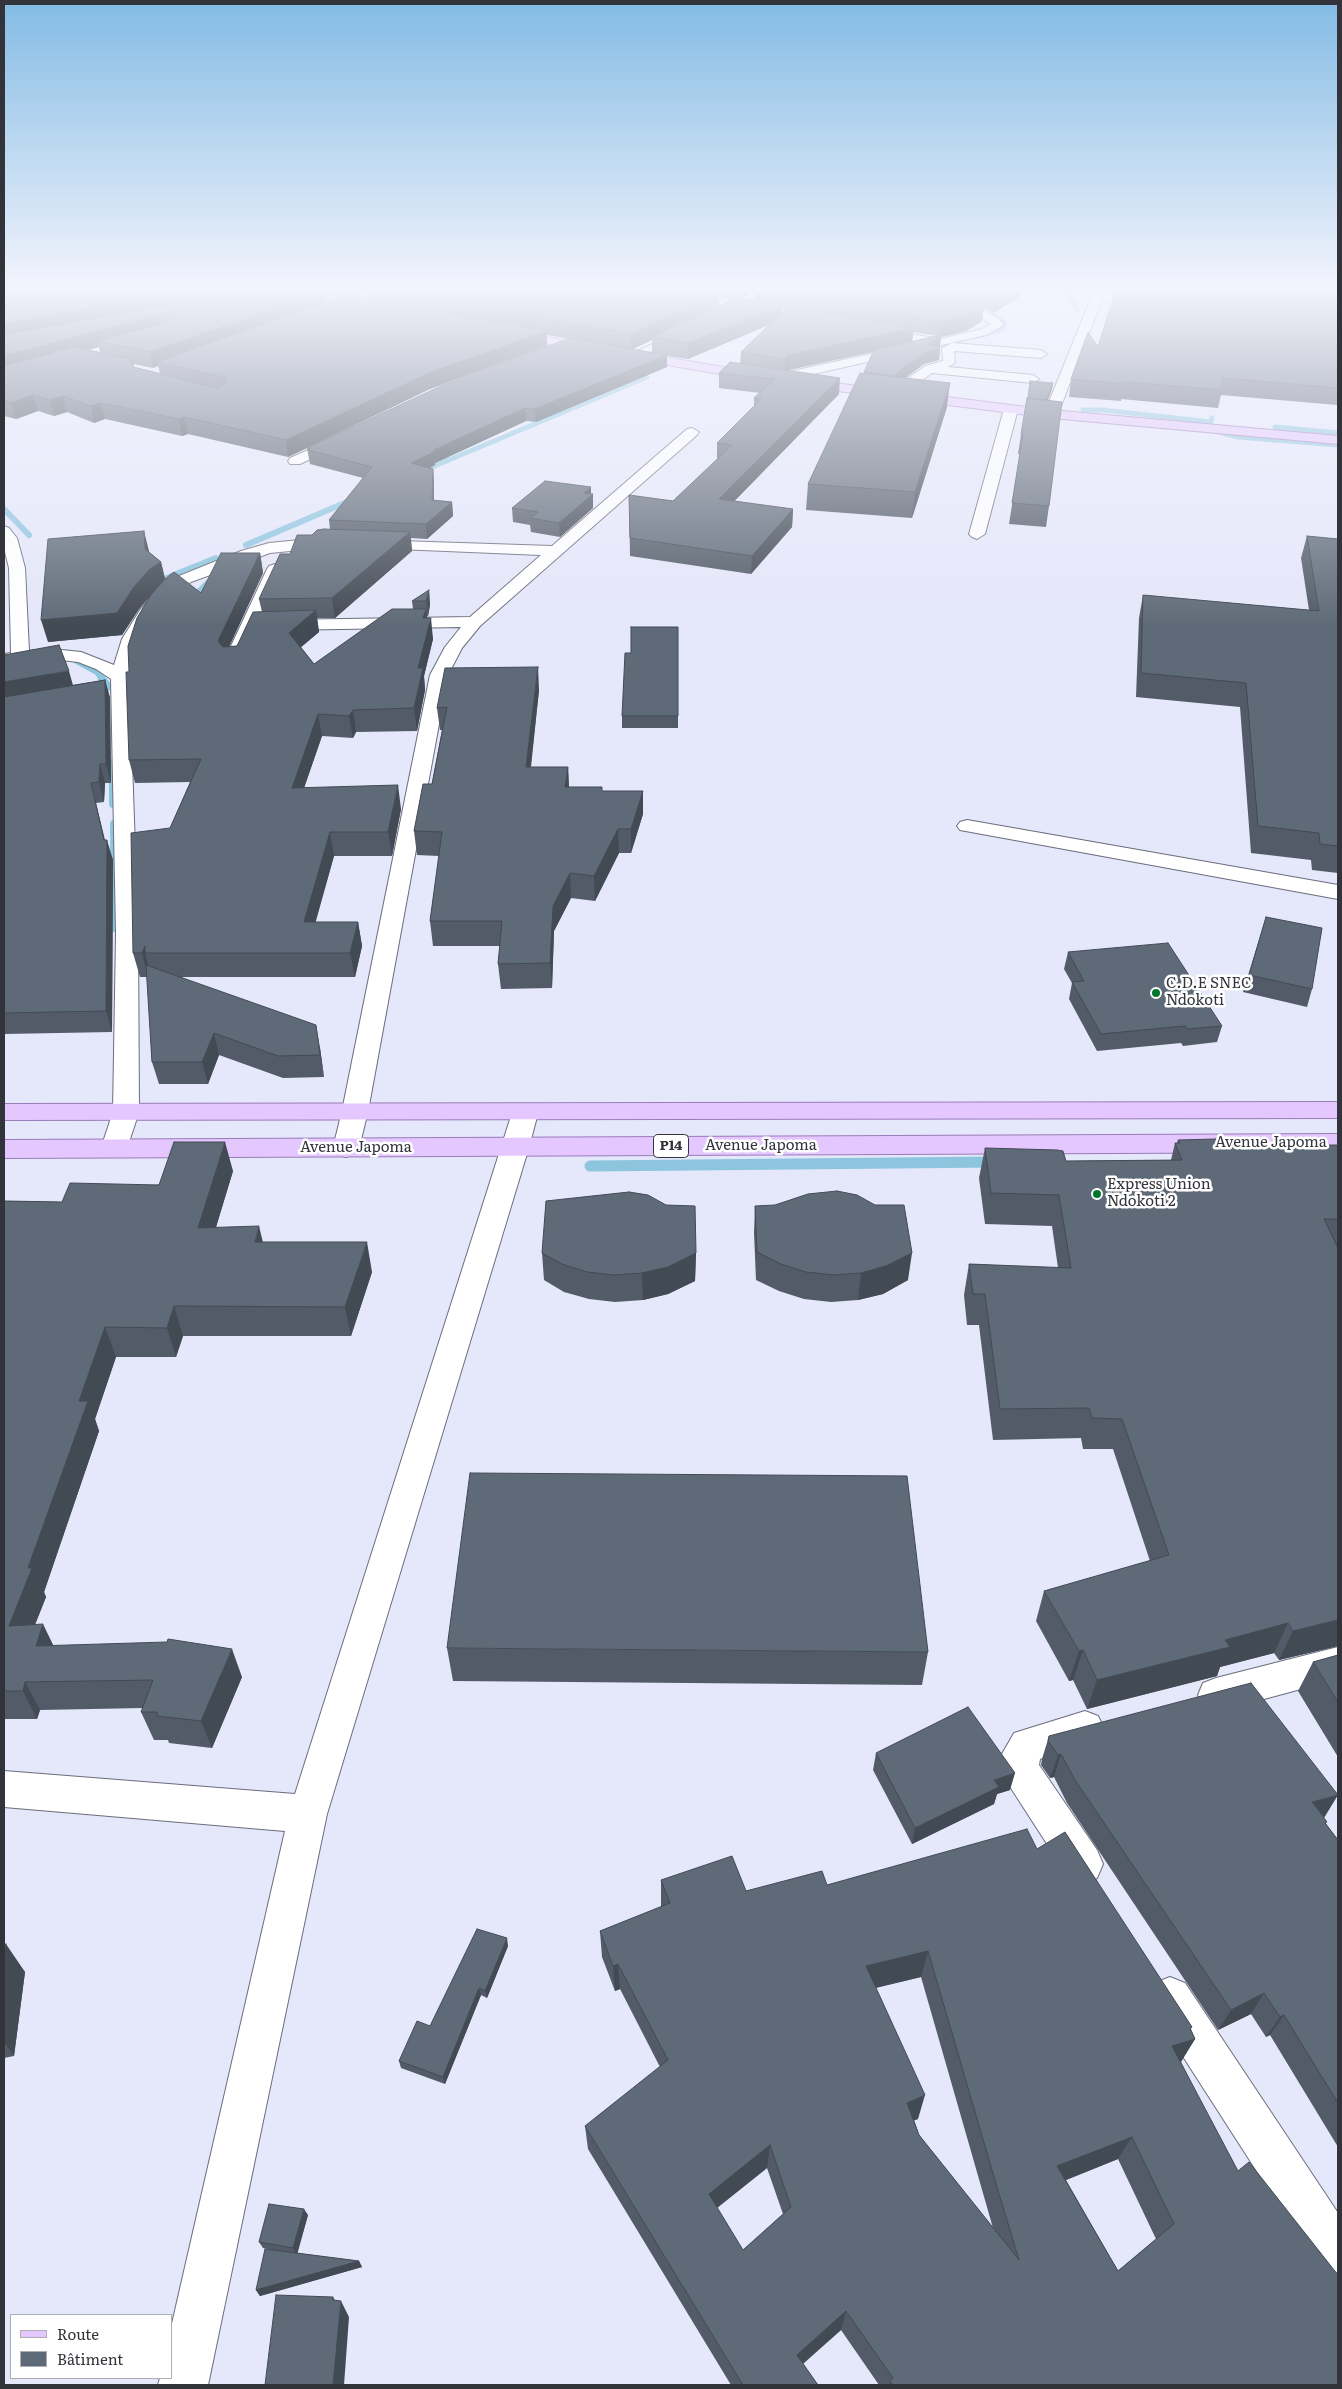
<!DOCTYPE html>
<meta charset="utf-8">
<style>
body{margin:0}
#map{position:relative;width:1342px;height:2389px;overflow:hidden;background:#e5e7fa;font-family:Literata,serif}
canvas{display:block}
.frame{position:absolute;inset:0;border:5px solid #33343b;pointer-events:none}
.legend{position:absolute;left:10px;top:2314px;width:162px;height:65px;box-sizing:border-box;background:#fff;border:1px solid #adaeb1;margin:0;padding:6px 9px;list-style:none;font-size:15px;color:#33343b}
.legend li{display:flex;align-items:center;gap:10px;height:25px}
.legend b{width:25px;border:1px solid #adaeb1}
</style>
<div id="map">
<canvas width="1342" height="2389"></canvas>
<div class="frame"></div>
<ul class="legend">
<li><b style="height:6px;background:#e4c7fe"></b>Route</li>
<li><b style="height:14px;background:#5f6a78"></b>Bâtiment</li>
</ul>
</div>
<script>
const ctx = document.querySelector('canvas').getContext('2d');
ctx.lineJoin = 'round';
function toPath(rows) {
  const path = new Path2D();
  for (const r of rows) {
    path.moveTo(r[0], r[1]);
    for (let i = 2; i < r.length; i += 2) path.lineTo(r[i], r[i + 1]);
  }
  return path;
}
function stroke(path, color, width, dash) {
  ctx.strokeStyle = color;
  ctx.lineWidth = width;
  ctx.lineCap = dash ? 'butt' : 'round';
  ctx.setLineDash(dash || []);
  ctx.stroke(path);
}
function paint(path, color) {
  ctx.fillStyle = color;
  ctx.fill(path, 'evenodd');
}
function drawText(font, color, halo, rows, align = 'center') {
  ctx.font = font + ' Literata,serif';
  ctx.lineWidth = 5;
  ctx.setLineDash([]);
  ctx.textBaseline = 'middle';
  ctx.strokeStyle = halo;
  ctx.fillStyle = color;
  for (const [text, x, y, turn = 0] of rows) {
    ctx.save();
    ctx.translate(x, y);
    ctx.rotate((+turn || 0) * Math.PI / 180);
    ctx.textAlign = isNaN(turn) ? turn : align;
    if (halo) ctx.strokeText(text, 0, 0);
    ctx.fillText(text, 0, 0);
    ctx.restore();
  }
}
stroke(toPath([
 [1066,291,1078,311],
 [955,293,1004,323,1004,327,1000,330,974,337],
 [1083,410,1103,410,1211,422,1212,418],
 [1275,427,1338,433],
 [1215,431,1238,437,1338,445],
 [444,462,647,377]
]), '#8dc5de', 5);
stroke(toPath([
 [417,473,447,460],
 [4,509,29,535],
 [246,545,354,499],
 [164,579,216,558],
 [188,602,216,575],
 [75,660,97,672,103,680]
]), '#8dc5de', 6);
stroke(toPath([
 [102,679,108,687],
 [113,763,113,804],
 [114,824,115,928]
]), '#8dc5de', 8);
stroke(toPath([
 [590,1166,996,1162]
]), '#8dc5de', 11);
const minor = toPath([
 [641,291,667,291,760,308,766,311,760,314,646,294,641,291],
 [939,291,953,291,999,319,1004,325,986,335,792,379,786,375,792,371,922,343,872,333,870,331,876,328,940,339,982,329,991,324,939,291],
 [1094,291,1105,291,1058,414,1056,417,1046,417,1044,414,1094,291],
 [685,329,689,330,691,332,689,334,637,359,629,359,627,356,685,329],
 [136,337,142,341,140,343,4,381,4,373,136,337],
 [952,343,1041,350,1047,354,1041,358,954,351,955,363,948,367,1033,375,1039,379,1033,383,932,373,906,392,898,392,896,389,898,386,925,366,943,361,942,348,952,343],
 [1011,405,1018,409,985,534,977,539,972,537,969,534,1004,409,1011,405],
 [692,428,699,432,697,435,480,626,462,648,448,675,368,1111,359,1148,355,1154,346,1157,337,1154,333,1148,342,1111,430,675,445,647,461,627,281,630,275,629,272,625,275,621,281,620,470,617,541,555,374,548,369,546,366,543,369,540,552,546,687,429,692,428],
 [342,435,349,439,347,442,300,464,290,464,288,461,290,458,342,435],
 [4,526,9,528,17,538,25,568,29,651,52,649,81,652,114,665,122,639,140,610,156,592,179,576,241,551,269,543,331,537,339,542,331,547,270,553,191,582,168,598,153,616,140,639,129,677,138,933,139,1112,127,1148,123,1154,114,1157,105,1154,101,1148,113,1112,116,933,111,679,96,669,78,662,52,659,4,664,4,654,11,653,9,568,4,548,4,526],
 [275,564,281,566,283,569,249,646,246,650,240,651,234,650,231,646,267,569,269,566,275,564],
 [967,820,1338,885,1338,899,960,830,957,826,960,822,967,820],
 [525,1105,534,1107,538,1113,529,1147,327,1814,208,2385,158,2385,160,2378,171,2378,171,2328,285,1831,4,1807,4,1771,295,1794,512,1113,516,1107,525,1105],
 [1338,1647,1338,1679,1216,1712,1203,1707,1198,1695,1203,1683,1216,1678,1338,1647],
 [1085,1711,1098,1716,1104,1728,1098,1740,1040,1759,1039,1765,1097,1850,1103,1864,1097,1878,1083,1884,1069,1878,1007,1782,1001,1769,1002,1754,1014,1733,1085,1711],
 [1170,1977,1185,1983,1338,2213,1338,2273,1321,2267,1301,2240,1155,2013,1149,1998,1155,1983,1170,1977]
]);
const major = toPath([
 [298,291,324,291,376,301,382,304,376,307,303,294,298,291],
 [511,331,759,373,765,377,759,381,507,337,505,335,511,331],
 [802,379,1051,410,1338,436,1338,444,1051,418,798,386,796,383,802,379],
 [1338,1102,1338,1118,4,1120,4,1104,1338,1102],
 [1338,1134,1338,1152,4,1158,4,1140,1338,1134]
]);
stroke(minor, '#6b6d7d', 2);
stroke(major, '#9a7cb9', 2);
paint(minor, '#fff');
paint(major, '#e4c7fe');
paint(toPath([
 [4,291,948,291,948,293,964,296,957,291,1022,291,1021,296,993,313,984,307,982,321,966,331,941,337,939,348,940,348,939,360,924,364,906,378,947,407,912,518,806,510,808,484,864,373,874,352,788,370,839,394,734,501,793,509,792,527,751,574,630,556,629,495,673,501,717,460,717,443,754,407,754,398,760,393,719,388,719,373,740,364,741,352,770,324,688,359,667,356,667,367,536,422,526,421,435,463,435,465,430,468,433,469,434,482,434,500,452,502,453,516,427,539,411,538,412,551,335,618,317,618,319,632,301,647,314,664,413,609,412,601,429,590,430,605,428,616,427,616,433,639,424,676,425,690,417,731,356,732,353,738,322,736,304,788,401,809,392,856,334,856,315,922,358,922,362,946,355,977,181,977,320,1048,324,1077,283,1078,219,1055,208,1084,159,1084,152,1062,147,977,140,977,133,953,170,828,190,782,135,783,129,760,129,672,150,596,139,609,122,635,48,642,149,552,161,562,165,579,201,593,260,553,263,573,229,647,237,646,262,612,259,599,290,554,312,535,330,529,329,520,363,478,310,464,307,448,569,339,547,335,547,346,430,389,288,457,188,434,182,436,105,419,94,423,67,412,54,416,38,411,16,419,4,416],
 [366,292,366,299,354,296],
 [754,292,754,300,742,298],
 [326,294,339,297,327,301],
 [719,298,731,300,719,306],
 [782,309,786,310,782,314],
 [913,332,937,336,912,342],
 [652,340,652,353,632,349],
 [99,347,100,353,87,350],
 [133,364,153,368,158,366,160,373,134,367],
 [1338,291,1338,402,1337,405,1221,395,1218,408,1121,399,1121,401,1069,397,1071,379,1098,347],
 [1053,383,1052,389,1048,400,1049,506,1046,527,1009,524,1020,454,1018,454,1021,434],
 [591,494,593,508,560,537,531,532,530,525,513,522,512,508],
 [1307,536,1338,539,1338,873,1312,870,1311,860,1251,853,1240,707,1136,697,1139,618,1143,595,1309,610,1301,558],
 [678,627,678,728,622,728,622,716,631,653],
 [4,655,73,685,105,680,110,698,111,783,105,783,104,802,96,803,105,840,113,860,112,1032,4,1034],
 [539,690,531,767,568,767,569,787,602,791,643,791,643,814,631,853,619,853,595,901,571,898,554,931,552,988,501,989,498,964,500,946,433,946,430,921,439,856,417,855,414,831,432,784,442,730,440,730,437,708],
 [1266,917,1312,989,1307,1007,1243,992],
 [1068,952,1222,1026,1217,1042,1183,1046,1181,1043,1097,1051,1069,999,1072,983,1064,969],
 [1178,1140,1217,1143,1229,1146,1338,1145,1338,1646,1279,1660,1274,1653,1220,1667,1217,1676,1087,1709,1073,1680,1069,1681,1036,1621,1044,1591,1150,1561,1113,1449,1083,1449,1081,1438,993,1440,979,1325,967,1325,964,1295,969,1264,1058,1268,1052,1226,985,1224,979,1178,985,1148,1066,1161,1171,1160,1175,1143,1177,1143],
 [233,1171,216,1227,263,1242,372,1272,351,1336,183,1336,176,1357,116,1357,95,1419,99,1431,44,1592,46,1597,35,1625,53,1645,242,1677,212,1748,169,1743,168,1740,154,1740,141,1712,143,1708,40,1710,37,1719,4,1719,4,1201,62,1202],
 [755,1206,908,1280,883,1294,858,1300,831,1302,804,1299,779,1291,756,1280,754,1233],
 [542,1253,696,1253,695,1281,668,1294,643,1300,615,1302,589,1299,564,1292,544,1280],
 [447,1648,928,1652,922,1685,453,1681],
 [1338,1655,1338,1757,1298,1691,1313,1662],
 [1049,1736,1324,1818,1326,1824,1338,1840,1338,2147,1270,2035,1266,2037,1251,2014,1218,2030,1067,1803,1054,1777,1050,1778,1041,1765,1042,1759],
 [876,1753,1010,1790,997,1794,994,1804,912,1844,873,1770],
 [1037,1849,1191,2030,1195,2039,1181,2062,1338,2385,879,2385,841,2330,803,2364,818,2385,731,2385,588,2149,585,2126,660,2067,620,1989,615,1991,602,1957,600,1931,661,1907,661,1880,746,1891,827,1885],
 [921,1977,993,2228,919,2135,914,2120,918,2119,876,1988],
 [1118,2159,1156,2239,1118,2271,1066,2180],
 [767,2168,783,2214,743,2250,717,2208],
 [4,1945,25,1972,14,2056,4,2058],
 [508,1946,487,1998,481,1995,445,2084,401,2068,399,2061,430,2026],
 [308,2215,297,2253,359,2261,362,2267,260,2296,256,2290,272,2250,263,2248,259,2242]
]), '#525b67');
paint(toPath([
 [178,291,256,291,4,340,4,324],
 [326,291,328,306,157,362,158,366,153,368,150,352],
 [347,291,366,291,366,292,348,299],
 [735,291,754,291,735,301],
 [1007,291,1022,291,1021,296,993,313,995,299],
 [719,294,719,309,652,337,652,340,631,350,631,334],
 [782,305,781,320,688,359,688,343],
 [984,306,982,321,966,331,941,337,940,347,937,349,940,348,939,360,924,364,897,384,896,376,898,372,928,344,940,336,942,322],
 [161,314,164,329,97,341,99,347,4,373,4,356],
 [914,328,912,343,788,370,784,375,785,359,788,355],
 [547,331,547,346,430,389,288,457,286,440,429,373],
 [667,355,667,367,536,422,535,409],
 [132,359,136,375,130,362],
 [840,378,839,394,719,517,719,499],
 [950,383,947,407,912,518,915,492],
 [1053,383,1052,389,1045,407,1046,401],
 [33,395,38,411,16,419,11,403],
 [63,396,67,412,54,416,50,400],
 [101,403,105,419,94,423,91,406],
 [525,408,526,421,435,463,435,465,412,476,411,463,434,450],
 [184,417,188,434,182,436,179,419],
 [433,469,434,482,433,514,432,500],
 [591,487,591,495,593,494,593,508,560,537,559,523,584,493],
 [452,502,453,516,427,539,426,524],
 [793,509,792,527,751,574,752,556],
 [144,531,149,551,150,570,161,562,166,583,155,591,139,609,122,635,48,642,41,620,145,549],
 [410,532,412,551,335,618,332,598],
 [260,553,263,573,222,662,218,641],
 [429,590,430,605,428,616,426,601],
 [426,609,428,628,431,618,433,639,424,676,425,690,417,731,414,708,423,618],
 [316,610,319,632,293,654,289,633],
 [538,667,539,690,528,790,526,767],
 [69,671,74,689,4,701,4,682],
 [105,680,110,698,111,783,106,764],
 [353,710,356,732,353,738,349,716],
 [318,714,322,736,296,811,292,788],
 [100,764,105,783,104,802,99,782],
 [568,767,569,791,565,787],
 [91,783,107,851,107,840,113,860,112,1032,106,1011,104,840],
 [398,785,401,809,392,856,388,832],
 [643,791,643,814,631,853,631,829],
 [618,829,619,853,595,901,594,876],
 [330,832,334,856,309,946,304,922],
 [570,873,571,898,554,931,552,988,550,963,553,906],
 [358,922,362,946,355,977,350,953],
 [145,946,145,953,150,973,148,977,142,953],
 [316,1025,320,1048,324,1077,320,1055],
 [214,1033,219,1055,208,1084,202,1062],
 [225,1142,233,1171,207,1257,198,1228],
 [259,1226,266,1255,255,1242],
 [367,1242,372,1272,351,1336,345,1307],
 [696,1253,695,1281,668,1294,643,1300,642,1273],
 [912,1253,908,1280,883,1294,858,1300,861,1273],
 [174,1306,183,1336,176,1357,167,1328],
 [105,1327,116,1357,95,1419,99,1431,44,1592,46,1597,23,1654,9,1626,28,1568,79,1401],
 [1338,1620,1338,1646,1279,1660,1293,1631],
 [1288,1623,1274,1653,1220,1667,1217,1676,1087,1709,1097,1680,1225,1640],
 [43,1624,57,1653,36,1646],
 [232,1649,242,1677,212,1748,201,1721],
 [1083,1650,1073,1680,1069,1681,1079,1651],
 [25,1682,40,1710,37,1719,23,1691],
 [1061,1754,1054,1777,1050,1778,1058,1755],
 [1015,1773,1010,1790,997,1794,994,1804,912,1844,915,1828,994,1780],
 [1338,1795,1324,1818,1312,1802],
 [507,1938,508,1946,487,1998,485,1991],
 [6,1944,25,1972,14,2056,4,2042,4,1960],
 [928,1951,921,1977,861,1991,866,1966],
 [618,1964,620,1989,615,1991,613,1966],
 [479,1988,481,1995,445,2084,443,2077],
 [1264,1993,1251,2014,1218,2030,1231,2010],
 [1284,2015,1270,2035,1266,2037,1280,2017],
 [1192,2027,1183,2042,1195,2039,1180,2063,1172,2046,1190,2028],
 [925,2095,918,2119,900,2126,907,2103],
 [1132,2137,1118,2159,1046,2188,1057,2166],
 [770,2145,767,2168,708,2215,709,2194],
 [304,2209,308,2215,297,2255,293,2248],
 [359,2261,362,2267,260,2296,256,2290],
 [333,2297,340,2309,341,2301,349,2317,344,2385,333,2385],
 [846,2311,841,2330,793,2372,797,2355]
]), '#424a54');
const building = toPath([
 [4,291,178,291,4,324,4,291],
 [241,291,325,291,150,352,97,341,170,322,173,318,170,315,161,314,4,356,4,335,241,291],
 [386,291,703,291,719,294,631,334,386,291],
 [765,291,934,291,968,296,984,306,967,316,942,322,765,291],
 [983,291,1007,291,995,299,983,291],
 [1115,291,1338,291,1338,388,1222,378,1222,390,1124,382,1124,384,1071,379,1088,332,1098,347,1115,291],
 [345,295,547,331,429,373,286,440,184,417,179,419,101,403,91,406,63,396,50,400,33,395,11,403,4,401,4,366,74,347,132,359,130,362,133,367,218,388,226,382,224,377,157,362,345,295],
 [739,297,782,305,688,343,652,337,739,297],
 [789,306,914,328,788,355,785,359,741,352,789,306],
 [941,335,928,344,940,348,925,352,898,372,896,376,864,372,874,350,941,335],
 [570,338,667,355,535,409,525,408,434,450,434,452,411,463,433,469,432,500,452,502,426,524,329,520,372,467,308,450,310,449,307,448,441,386,570,338],
 [730,362,840,378,719,499,793,509,752,556,630,538,629,495,673,501,732,445,717,443,761,399,754,398,775,379,719,373,730,362],
 [860,373,950,383,915,492,808,484,860,373],
 [1030,381,1053,383,1046,400,1028,398,1030,381],
 [1027,398,1062,402,1049,506,1012,503,1023,434,1021,434,1027,398],
 [545,481,591,487,584,493,593,494,559,523,530,518,538,512,512,508,545,481],
 [324,529,410,532,332,598,259,599,280,554,290,554,297,535,312,535,317,530,324,529],
 [144,531,145,549,161,562,150,569,134,587,117,613,41,620,48,539,144,531],
 [1307,536,1338,539,1338,846,1320,844,1319,833,1258,826,1246,683,1141,673,1143,595,1319,611,1307,536],
 [221,553,260,553,218,641,223,647,237,646,253,612,316,610,289,633,314,664,392,609,426,609,423,618,431,618,418,668,423,668,414,708,353,710,349,716,318,714,292,788,398,785,388,832,330,832,304,922,358,922,350,953,145,953,145,946,142,953,133,953,131,833,170,828,201,759,129,760,126,672,129,672,128,646,137,618,150,596,165,579,174,572,201,593,221,553],
 [429,590,426,601,412,601,429,590],
 [631,627,678,627,678,716,622,716,625,653,631,653,631,627],
 [59,645,69,671,4,682,4,655,59,645],
 [538,667,526,767,568,767,565,787,602,787,602,791,643,791,631,829,618,829,594,876,570,873,553,906,550,963,498,964,502,921,430,921,442,832,414,831,423,784,432,784,447,707,437,708,445,668,538,667],
 [105,680,106,764,100,764,99,782,91,783,104,840,107,840,106,1011,4,1013,4,697,105,680],
 [1266,917,1322,928,1312,989,1249,975,1266,917],
 [1168,943,1222,1026,1187,1029,1185,1026,1101,1034,1072,982,1084,981,1068,952,1168,943],
 [146,965,316,1025,320,1055,278,1056,214,1033,202,1062,152,1062,146,965],
 [1216,1139,1217,1143,1228,1143,1229,1146,1338,1145,1338,1219,1324,1219,1338,1248,1338,1620,1293,1631,1288,1623,1225,1640,1230,1647,1097,1680,1083,1650,1079,1651,1044,1591,1169,1555,1122,1419,1092,1418,1089,1408,1000,1409,985,1294,973,1294,969,1264,1071,1268,1059,1195,991,1193,985,1148,1057,1150,1063,1151,1066,1161,1182,1160,1175,1143,1180,1143,1178,1140,1216,1139],
 [174,1142,225,1142,198,1228,259,1226,255,1242,367,1242,345,1307,174,1306,167,1328,105,1327,79,1401,88,1401,28,1568,32,1568,9,1626,43,1624,36,1646,167,1642,168,1639,232,1649,201,1721,157,1716,157,1712,141,1712,153,1680,25,1682,23,1691,4,1691,4,1201,62,1202,70,1183,159,1185,174,1142],
 [837,1191,857,1195,875,1205,904,1205,912,1253,886,1266,861,1273,834,1275,806,1272,781,1264,757,1252,755,1206,775,1205,808,1194,837,1191],
 [629,1192,648,1195,666,1205,695,1206,696,1253,668,1267,642,1273,614,1275,587,1272,562,1264,542,1253,546,1201,629,1192],
 [470,1473,907,1476,928,1652,447,1648,470,1473],
 [1338,1655,1338,1702,1313,1662,1338,1655],
 [1251,1683,1338,1795,1312,1802,1327,1822,1325,1823,1338,1840,1338,2103,1284,2015,1280,2017,1264,1993,1231,2010,1075,1780,1061,1754,1058,1755,1048,1741,1049,1736,1251,1683],
 [968,1707,1015,1773,994,1780,999,1787,915,1828,876,1753,968,1707],
 [1027,1829,1037,1849,1065,1832,1192,2027,1190,2028,1195,2039,1172,2046,1238,2171,1249,2162,1338,2275,1338,2385,893,2385,890,2381,893,2378,846,2311,797,2355,818,2385,743,2385,585,2126,668,2060,618,1964,613,1966,600,1931,670,1903,661,1880,732,1856,746,1891,822,1871,827,1885,1027,1829],
 [928,1951,997,2187,1019,2260,919,2135,907,2103,925,2095,866,1966,928,1951],
 [1132,2137,1174,2224,1118,2271,1057,2166,1132,2137],
 [770,2145,791,2207,743,2250,709,2194,770,2145],
 [477,1929,507,1938,485,1991,479,1988,443,2077,399,2061,417,2021,430,2026,477,1929],
 [6,1944,4,1960,4,1945,6,1944],
 [269,2204,304,2209,293,2248,259,2242,269,2204],
 [265,2249,359,2261,256,2290,265,2249],
 [276,2295,333,2297,333,2300,341,2301,333,2385,265,2385,276,2295]
]);
paint(building, '#5f6a78');
stroke(building, '#424a54', 1);
const sky = ctx.createLinearGradient(0, 0, 0, 626);
sky.addColorStop(0, '#83bbe4');
sky.addColorStop(0.46, '#f3f4fd');
sky.addColorStop(1, '#f3f4fd00');
ctx.fillStyle = sky;
ctx.fillRect(0, 0, 1342, 626);
for (const [x, y, r, color] of [
 [1156,993,5,"#02772c"],
 [1097,1194,5,"#02772c"]
]) {
  const dot = new Path2D();
  dot.arc(x, y, r, 0, 2 * Math.PI);
  ctx.fillStyle = color;
  ctx.fill(dot);
  stroke(dot, '#fff', 2);
}
for (const [x, y, w] of [
 [671,1146,35]
]) {
  const box = new Path2D();
  box.roundRect(x - w / 2, y - 11.5, w, 23, 4);
  ctx.fillStyle = '#fff';
  ctx.fill(box);
  stroke(box, '#33343b', 1);
}
drawText('bold 14px', '#33343b', null, [
 ["P14",671,1146]
]);
drawText('15px', '#33343b', '#fff', [
 ["C.D.E SNEC",1166,984],
 ["Ndokoti",1166,1001],
 ["Express Union",1107,1185],
 ["Ndokoti 2",1107,1202]
], 'left');
drawText('15px', '#33343b', '#fff', [
 ["Avenue Japoma",1271,1143],
 ["Avenue Japoma",761,1146],
 ["Avenue Japoma",356,1148]
]);
</script>
